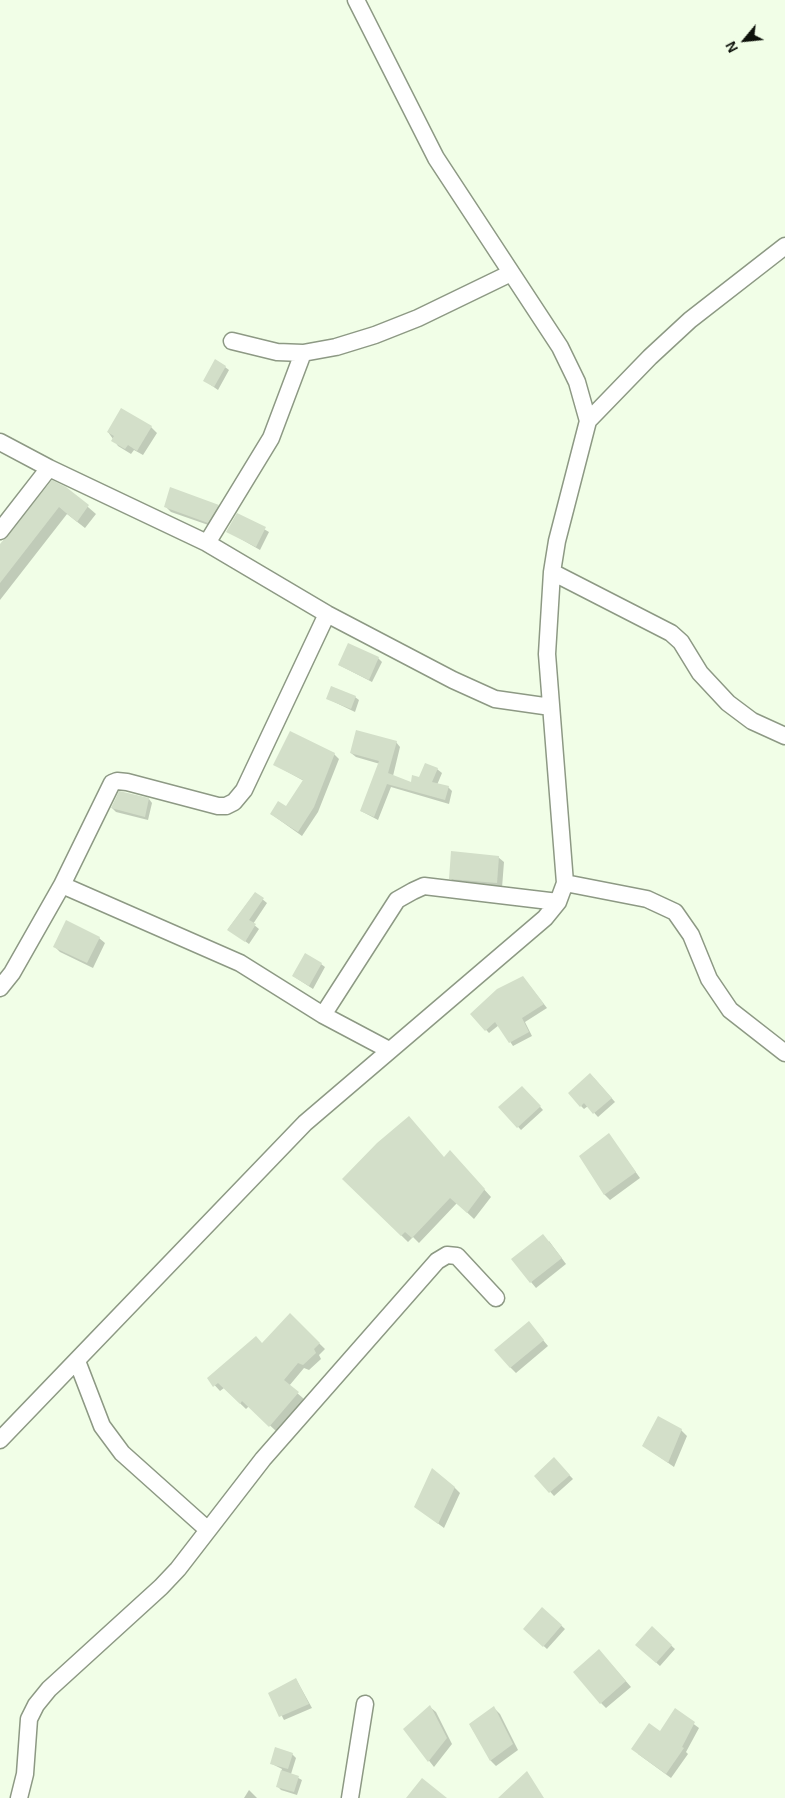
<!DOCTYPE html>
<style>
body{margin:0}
#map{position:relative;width:785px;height:1798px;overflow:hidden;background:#f1fee7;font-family:Helvetica,sans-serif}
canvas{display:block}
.north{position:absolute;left:720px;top:15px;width:50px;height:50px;-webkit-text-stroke:4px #f1fee7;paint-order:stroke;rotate:242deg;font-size:14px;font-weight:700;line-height:20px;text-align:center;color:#0d110a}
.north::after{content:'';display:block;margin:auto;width:18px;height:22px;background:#0d110a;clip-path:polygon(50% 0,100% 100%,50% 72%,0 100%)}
</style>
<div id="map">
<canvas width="785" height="1798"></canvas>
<div class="north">N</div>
</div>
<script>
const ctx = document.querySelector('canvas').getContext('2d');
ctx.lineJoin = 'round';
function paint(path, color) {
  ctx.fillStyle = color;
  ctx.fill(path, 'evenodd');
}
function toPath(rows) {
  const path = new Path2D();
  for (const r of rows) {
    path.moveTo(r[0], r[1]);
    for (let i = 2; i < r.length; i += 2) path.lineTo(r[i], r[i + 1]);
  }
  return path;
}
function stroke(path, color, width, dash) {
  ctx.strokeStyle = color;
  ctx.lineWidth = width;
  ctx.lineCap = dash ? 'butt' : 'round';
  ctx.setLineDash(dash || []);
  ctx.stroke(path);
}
paint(toPath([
 [225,367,229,370,218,390,205,381],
 [151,427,157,433,143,455,134,450,131,454,118,446,108,432],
 [66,488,96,514,85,528,67,514,0,600,0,548],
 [165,506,218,506,223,511,214,527,171,512],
 [238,514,269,532,260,550,227,531],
 [378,658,382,662,372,682,339,665],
 [355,697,359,700,355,712,328,699],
 [396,742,400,747,393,776,412,784,437,769,442,773,437,785,448,787,452,791,449,804,391,787,378,820,361,811,380,764,356,757,351,753],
 [334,754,339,759,318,812,302,836,271,814,287,808,304,781,275,765],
 [149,799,152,803,148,820,116,812,112,808],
 [498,857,504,862,502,888,456,884,450,878],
 [255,893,267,903,253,924,259,929,249,944,228,929],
 [99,938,105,943,93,968,60,952,55,947],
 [321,964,325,967,313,989,293,976],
 [523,977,547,1008,525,1022,532,1036,513,1046,499,1025,489,1033,471,1014],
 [594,1078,615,1102,598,1117,588,1106,584,1109,581,1106],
 [522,1087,543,1110,521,1130,500,1107],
 [609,1135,640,1178,610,1200,604,1194],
 [456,1158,491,1197,474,1219,457,1203,419,1243,413,1237,408,1242,344,1179],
 [549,1241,566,1264,536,1288,531,1282],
 [290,1315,325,1349,319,1355,321,1359,309,1370,304,1368,289,1386,304,1399,276,1431,249,1406,246,1409,224,1388,220,1391,208,1378,262,1344],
 [534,1329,548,1346,516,1373,510,1367],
 [681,1430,687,1436,674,1467,644,1446],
 [554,1459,573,1479,554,1496,536,1476],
 [454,1487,460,1493,444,1528,416,1507],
 [543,1609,565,1629,547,1649,525,1629],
 [652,1628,675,1649,660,1666,640,1648],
 [605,1657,631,1687,606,1708,601,1703],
 [296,1679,312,1708,284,1720,270,1693],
 [430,1707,436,1712,452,1744,434,1767,404,1729],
 [494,1708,500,1714,518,1750,496,1766,491,1761,470,1725],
 [675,1710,699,1728,686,1752,688,1754,671,1778,638,1754,660,1733],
 [292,1754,296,1758,291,1774,302,1780,297,1795,281,1790,277,1786,282,1769,272,1764],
 [249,1790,257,1798,244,1798]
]), '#0003');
paint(toPath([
 [215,359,226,366,214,387,203,381],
 [121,408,152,426,137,451,128,445,125,449,111,441,114,436,107,432],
 [52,480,66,487,89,505,77,522,59,507,0,583,0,544],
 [170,487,219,505,208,523,164,507],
 [237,513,266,527,256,547,226,532],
 [348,643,379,657,369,680,338,665],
 [331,686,356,696,351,709,326,699],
 [356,730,397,741,388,773,411,782,412,775,419,777,425,763,438,768,432,782,449,786,445,800,387,784,374,817,360,811,379,761,350,753],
 [290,731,335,753,314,807,298,832,270,814,278,801,286,806,303,780,273,765],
 [119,791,149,798,145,817,111,808],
 [451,851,499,856,497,883,449,879],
 [255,892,264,898,249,920,256,924,245,942,227,930],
 [66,920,100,937,87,963,53,947],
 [305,953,322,963,309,986,292,976],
 [523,976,544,1004,522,1018,529,1032,509,1043,495,1022,485,1031,470,1014,497,989],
 [590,1073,612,1098,593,1114,584,1103,580,1107,568,1093],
 [522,1086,541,1106,517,1128,498,1107],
 [409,1116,444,1157,450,1150,485,1189,467,1213,450,1198,412,1238,405,1232,401,1236,342,1179,377,1143],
 [609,1133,636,1172,604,1195,579,1156],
 [543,1234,562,1258,530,1283,511,1259],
 [290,1313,320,1343,314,1349,316,1353,303,1365,298,1363,284,1380,299,1392,269,1427,242,1401,240,1404,218,1383,213,1387,207,1378,256,1336,262,1343],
 [529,1321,544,1340,510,1368,494,1350],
 [658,1416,682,1429,668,1463,642,1446],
 [554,1457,570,1475,549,1493,534,1476],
 [432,1468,455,1487,438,1524,414,1507],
 [542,1607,562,1625,543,1647,523,1629],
 [652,1626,672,1645,656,1663,635,1645],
 [599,1649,626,1681,600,1704,573,1672],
 [296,1678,309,1704,279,1717,268,1693],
 [430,1705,447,1738,428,1762,403,1729],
 [494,1706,513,1744,490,1761,469,1724],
 [675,1708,695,1722,682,1747,684,1748,666,1774,631,1749,649,1723,660,1731],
 [275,1747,293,1753,288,1769,270,1764],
 [281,1770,299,1776,294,1792,276,1787],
 [527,1771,544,1798,498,1798],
 [422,1778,447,1798,406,1798]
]), '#d3dfc9');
const minor = toPath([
 [232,341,277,352,303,353,336,347,375,335,418,318,511,273],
 [588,421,650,357,690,320,785,246],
 [0,442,49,468,207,543,327,614,453,680,495,699,551,707],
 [0,531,49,468],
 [207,543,271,438,303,353],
 [552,572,671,633,681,642,700,673,728,703,752,721,785,736],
 [565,883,647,899,675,912,691,935,709,979,730,1010,785,1053],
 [62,885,240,963,323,1015,389,1050],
 [0,988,12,973,62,885,112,783,117,781,127,782,218,806,226,806,234,802,244,790,327,614],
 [323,1015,397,900,413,891,424,886,558,902],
 [77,1361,102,1426,122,1453,208,1530],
 [0,1440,305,1123,545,918,558,902,565,883,547,654,552,572,557,541,588,421,577,382,560,347,436,158,356,0],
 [19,1798,25,1774,29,1719,36,1705,49,1689,161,1587,178,1569,263,1459,437,1261,447,1255,457,1256,496,1298],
 [350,1798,365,1704]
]);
stroke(minor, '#8d9984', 19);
stroke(minor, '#fff', 16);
</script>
